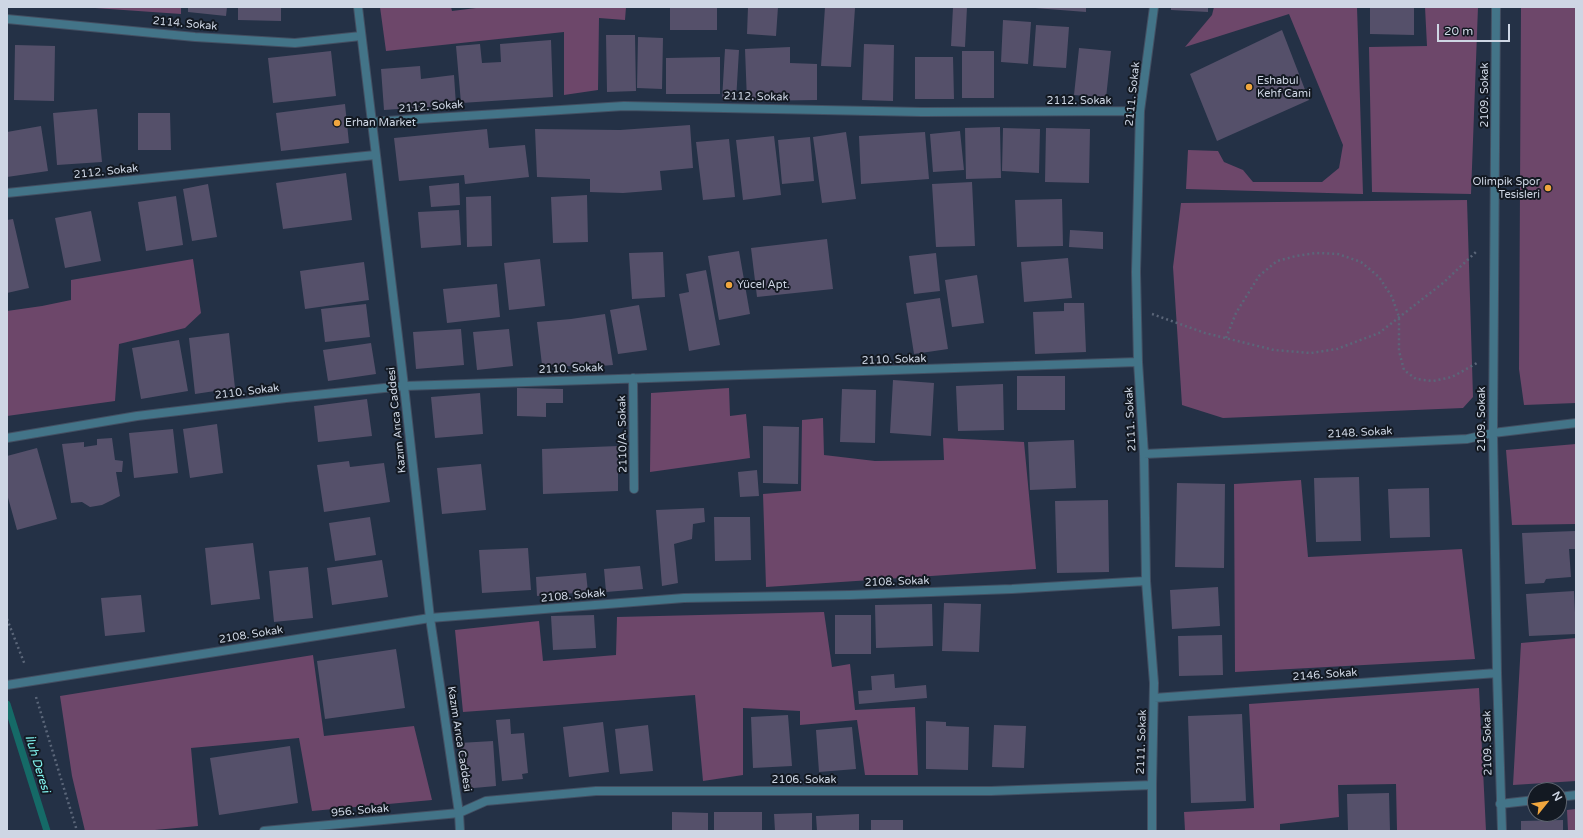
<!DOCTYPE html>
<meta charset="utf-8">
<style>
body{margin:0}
#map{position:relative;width:1583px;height:838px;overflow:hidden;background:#243146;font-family:"Varela Round",sans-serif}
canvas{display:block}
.frame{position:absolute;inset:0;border:8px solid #ced6e4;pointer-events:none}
.north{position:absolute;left:1527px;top:782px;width:40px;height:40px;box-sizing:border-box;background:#131922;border:1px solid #5e6570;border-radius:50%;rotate:60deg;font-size:11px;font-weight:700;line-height:16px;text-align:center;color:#ced6e4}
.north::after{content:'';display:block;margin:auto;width:14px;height:18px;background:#f0a63e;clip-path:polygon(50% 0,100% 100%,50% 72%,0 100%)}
.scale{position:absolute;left:1437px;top:24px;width:73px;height:18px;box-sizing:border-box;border:2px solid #ced6e4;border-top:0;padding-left:5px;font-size:12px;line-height:14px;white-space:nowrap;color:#ced6e4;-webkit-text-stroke:3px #131922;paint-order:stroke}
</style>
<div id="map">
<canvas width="1583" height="838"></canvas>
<div class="frame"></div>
<div class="north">N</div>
<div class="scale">20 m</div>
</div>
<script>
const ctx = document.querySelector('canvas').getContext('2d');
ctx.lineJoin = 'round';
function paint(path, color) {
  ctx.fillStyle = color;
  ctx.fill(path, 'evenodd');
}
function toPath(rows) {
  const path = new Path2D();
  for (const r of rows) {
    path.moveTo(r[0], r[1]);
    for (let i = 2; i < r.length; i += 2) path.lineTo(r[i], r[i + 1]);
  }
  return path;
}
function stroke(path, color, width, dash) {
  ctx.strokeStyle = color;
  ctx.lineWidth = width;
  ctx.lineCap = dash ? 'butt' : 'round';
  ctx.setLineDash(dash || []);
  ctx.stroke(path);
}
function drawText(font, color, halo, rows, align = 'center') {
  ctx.font = font + ' "Varela Round",sans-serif';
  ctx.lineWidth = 4;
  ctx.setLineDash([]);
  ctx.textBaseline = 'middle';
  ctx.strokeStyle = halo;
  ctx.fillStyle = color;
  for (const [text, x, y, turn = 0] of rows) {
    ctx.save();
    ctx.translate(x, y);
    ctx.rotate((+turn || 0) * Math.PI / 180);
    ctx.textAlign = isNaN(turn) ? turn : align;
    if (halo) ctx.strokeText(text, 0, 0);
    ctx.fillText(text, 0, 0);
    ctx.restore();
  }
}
paint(toPath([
 [95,7,181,7,181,14,95,8],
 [380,7,451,7,452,11,484,7,626,7,625,20,599,18,598,90,564,95,564,32,386,51],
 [1214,7,1357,7,1363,194,1186,189,1188,150,1218,151,1224,162,1243,170,1253,182,1322,182,1339,168,1343,145,1289,14,1185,47,1212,15],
 [1425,7,1478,7,1471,194,1372,192,1369,47,1427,46],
 [1521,7,1576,7,1576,403,1524,405,1519,369],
 [1467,200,1473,397,1463,408,1223,418,1182,405,1173,267,1181,203],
 [193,259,201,313,185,328,119,344,115,401,7,416,7,311,42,306,71,300,71,280],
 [729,388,730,416,746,414,750,458,650,472,651,393],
 [823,418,824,455,875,461,944,460,943,438,1024,442,1036,569,766,587,763,494,801,491,802,420],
 [1576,444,1576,524,1512,525,1506,450],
 [1301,480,1308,557,1462,549,1475,659,1235,672,1234,484],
 [824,612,832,667,850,664,855,710,915,707,918,775,865,775,857,720,800,725,800,711,743,708,743,775,703,781,695,695,463,712,455,630,539,621,543,661,616,655,617,617],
 [1576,638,1576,781,1513,785,1521,643],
 [313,655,324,736,414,726,432,800,312,811,299,738,191,748,198,826,144,831,85,831,72,776,60,696],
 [1479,688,1486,831,1397,831,1396,784,1338,785,1339,817,1280,824,1280,831,1185,831,1184,812,1254,808,1249,704],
 [1576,809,1576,831,1568,831,1567,810]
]), '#6d476a');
stroke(toPath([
 [7,704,47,831]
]), '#156a67', 7);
paint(toPath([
 [188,7,227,7,226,16,188,12],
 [238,7,281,7,281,21,238,20],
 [670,7,717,7,717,30,670,30],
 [748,7,778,7,776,36,747,34],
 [825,7,855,8,851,67,821,66],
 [953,7,967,7,965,47,951,46],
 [1035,7,1086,7,1086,12,1035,8],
 [1171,7,1208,7,1208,12,1171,10],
 [1370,7,1414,7,1414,35,1370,34],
 [1003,20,1031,22,1028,64,1001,62],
 [1036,25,1069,27,1066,68,1033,66],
 [1282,30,1309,100,1217,141,1190,74],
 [606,35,635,35,636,91,607,92],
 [638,37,663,38,662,89,637,88],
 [551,40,553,97,461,103,456,46,480,44,482,63,501,62,500,44],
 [864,44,894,45,893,101,862,100],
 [15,45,55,46,54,101,14,100],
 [790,47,790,63,817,64,817,100,747,101,745,49],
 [1079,48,1111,51,1106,98,1074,95],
 [725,49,739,50,736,101,722,100],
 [331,51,336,96,273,103,268,58],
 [962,51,994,51,994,98,962,98],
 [720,57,720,94,666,94,666,58],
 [915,57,953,57,954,99,915,99],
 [420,66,421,79,454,75,456,105,384,110,381,69],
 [345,104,349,143,281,151,276,113],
 [97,109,102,162,57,165,53,113],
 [138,113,170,113,171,150,138,150],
 [690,125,693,168,660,171,662,190,623,193,590,192,590,179,537,177,535,129,620,130],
 [41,126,48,171,7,177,7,132],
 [1000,127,1001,178,966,179,965,128],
 [1003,128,1040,129,1039,173,1002,171],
 [1046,128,1090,129,1089,183,1045,182],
 [487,129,489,148,525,145,529,177,465,184,464,175,399,181,394,138],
 [960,131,964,170,933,172,930,134],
 [846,132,856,199,822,203,813,137],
 [925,132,929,179,861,184,859,136],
 [774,136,781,195,743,200,736,140],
 [810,137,814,181,782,184,778,140],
 [729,139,735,197,703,200,696,142],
 [346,173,352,220,283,229,276,183],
 [972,182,975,246,936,247,932,184],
 [459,183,460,205,431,207,429,186],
 [208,184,217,237,192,241,183,189],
 [587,195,588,242,553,243,551,197],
 [176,196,183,245,146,251,138,202],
 [491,196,492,246,467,247,466,197],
 [1062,199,1063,246,1017,247,1015,200],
 [459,210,461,245,421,248,418,212],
 [91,211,101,261,65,268,55,218],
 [13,219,29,288,7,293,7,220],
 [1070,230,1103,232,1103,249,1069,247],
 [827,239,833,289,757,297,751,248],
 [739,251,750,314,719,320,708,256],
 [663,252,665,297,632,299,629,253],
 [936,253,940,291,914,294,909,256],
 [1068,258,1072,298,1024,302,1021,262],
 [540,259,545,306,509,310,504,263],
 [364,262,369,300,305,309,300,271],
 [706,270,720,345,689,351,679,294,689,292,686,274],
 [977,275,984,323,952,327,945,280],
 [497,284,500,317,447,323,443,289],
 [940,298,948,349,914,354,906,303],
 [1064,303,1084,303,1086,352,1035,354,1033,312,1064,311],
 [366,304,370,337,325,342,321,309],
 [639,305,647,350,618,354,610,310],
 [605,314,613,365,587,367,542,365,537,322,571,319],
 [461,329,464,365,416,369,413,332],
 [509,329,513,366,477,370,473,332],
 [229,333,235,388,195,394,189,338],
 [179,340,188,391,141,399,132,348],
 [371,343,376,374,328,381,323,350],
 [1017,376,1065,376,1065,410,1017,410],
 [893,380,934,383,931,436,890,433],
 [1003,384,1004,430,958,431,956,386],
 [517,388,563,389,563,403,546,403,546,417,517,416],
 [842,389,876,390,875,443,840,442],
 [480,393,483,434,435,438,431,397],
 [367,399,372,436,318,442,314,406],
 [217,424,223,473,190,478,183,429],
 [763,426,799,427,798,484,763,483],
 [173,429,178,473,134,478,129,433],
 [112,438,115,460,123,461,122,472,116,472,120,496,102,505,90,507,82,502,71,503,62,444,84,442,84,447,97,445,97,439],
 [1074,440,1076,488,1030,490,1028,442],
 [618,446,618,491,543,494,542,449],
 [37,448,57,519,17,530,7,494,7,456],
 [349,461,350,467,384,463,390,502,324,512,317,465],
 [481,464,486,510,442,514,437,468],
 [757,470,759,496,740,497,738,472],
 [1359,477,1361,541,1316,542,1314,478],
 [1177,483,1225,484,1224,568,1175,567],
 [1429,488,1430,537,1390,538,1388,489],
 [1108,500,1109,572,1057,573,1055,501],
 [704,508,705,522,693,524,692,539,674,544,678,583,662,586,656,510],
 [370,517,376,555,335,561,329,523],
 [714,517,750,517,751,560,715,561],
 [1575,531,1576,549,1569,549,1571,577,1546,579,1544,583,1525,584,1522,533],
 [253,543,260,599,211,605,205,548],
 [528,548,531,590,482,593,479,550],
 [382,560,388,597,332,605,327,568],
 [640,566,643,589,606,592,604,569],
 [308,567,313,618,274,622,269,571],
 [586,573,588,592,537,596,536,577],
 [1218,587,1220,626,1172,629,1170,590],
 [1574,591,1576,634,1529,636,1526,594],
 [141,595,145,632,105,636,101,598],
 [944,603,981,604,979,652,942,651],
 [932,604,933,646,876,648,875,605],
 [594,615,596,648,553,650,551,616],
 [835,615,871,615,871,654,835,654],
 [1222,635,1223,675,1179,676,1178,636],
 [396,649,405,708,325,719,317,661],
 [894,674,895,688,926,685,927,698,859,704,858,691,872,690,871,676],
 [1242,714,1246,801,1191,803,1188,716],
 [788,715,792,766,753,768,751,717],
 [510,719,511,734,524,733,528,773,522,774,523,779,502,781,496,720],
 [926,721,946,722,946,726,969,727,968,770,926,769],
 [603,722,609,772,569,777,563,727],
 [648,725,653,771,620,774,615,729],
 [994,725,1026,726,1024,768,992,767],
 [852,727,856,769,819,772,816,730],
 [493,741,496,786,463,789,459,743],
 [290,746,298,803,219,815,210,758],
 [1389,793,1390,831,1348,831,1347,794],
 [672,812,708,813,708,831,672,831],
 [714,812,762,812,762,831,714,831],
 [812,813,812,831,775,831,774,814],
 [859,814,859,831,817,831,816,816],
 [871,820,903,820,903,831,871,831],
 [1563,820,1563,831,1521,831,1521,821]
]), '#55506a');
const minor = toPath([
 [1496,7,1493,433,1497,673,1502,831],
 [7,19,195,37,295,43,361,36],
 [371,122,624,106,922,112,1140,111],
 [7,193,375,155],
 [633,378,634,489],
 [7,438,137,416,286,398,404,386,1138,362],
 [1144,454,1467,439,1493,433,1576,423],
 [7,685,430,618,684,598,850,595,1012,589,1146,581],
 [1154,698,1497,673],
 [1559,797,1576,795],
 [1500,804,1535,800],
 [264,831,459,813,486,801,596,791,991,791,1152,785],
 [1152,831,1152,785,1154,683,1146,581,1144,454,1138,362,1136,272,1140,111,1154,7]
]);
const tertiary = toPath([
 [358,7,404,386,430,618,459,813,460,831]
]);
stroke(minor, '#434f62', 10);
stroke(tertiary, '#434f62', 10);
stroke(toPath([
 [1152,314,1205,333,1274,350,1311,353,1337,349,1379,333,1443,283,1477,251],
 [1226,338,1236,313,1259,276,1277,261,1296,256,1316,253,1338,254,1361,262,1379,277,1392,297,1399,317,1399,351,1404,370,1416,379,1433,381,1452,377,1477,363],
 [7,619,25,665],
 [36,697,77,831]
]), '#5b6679', 2.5, [2, 3]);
stroke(minor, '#437488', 8);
stroke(tertiary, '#437488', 8);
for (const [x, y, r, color] of [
 [1249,87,4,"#f0a63e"],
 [337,123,4,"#f0a63e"],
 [1548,188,4,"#f0a63e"],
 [729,285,4,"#f0a63e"]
]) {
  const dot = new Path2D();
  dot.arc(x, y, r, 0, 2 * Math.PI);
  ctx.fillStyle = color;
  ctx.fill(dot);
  stroke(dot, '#131922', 1.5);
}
drawText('11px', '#ced6e4', '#131922', [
 ["2114. Sokak",185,24,5],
 ["2111. Sokak",1133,94,-84],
 ["2109. Sokak",1485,95,-90],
 ["2112. Sokak",756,97,1],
 ["2112. Sokak",1079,101],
 ["2112. Sokak",431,107,-4],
 ["2112. Sokak",106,172,-6],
 ["2110. Sokak",894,360,-2],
 ["2110. Sokak",571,369,-2],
 ["2110. Sokak",247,392,-7],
 ["2111. Sokak",1131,419,-93],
 ["2109. Sokak",1482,419,-90],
 ["Kazım Arıca Caddesi",397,420,-96],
 ["2148. Sokak",1360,433,-3],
 ["2110/A. Sokak",623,434,-91],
 ["2108. Sokak",897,582,-2],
 ["2108. Sokak",573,596,-5],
 ["2108. Sokak",251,635,-9],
 ["2146. Sokak",1325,675,-4],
 ["Kazım Arıca Caddesi",459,739,81],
 ["2111. Sokak",1142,742,-88],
 ["2109. Sokak",1488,743,-91],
 ["2106. Sokak",804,780],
 ["956. Sokak",360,811,-5]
]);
drawText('11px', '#ced6e4', '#131922', [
 ["Eshabul",1257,81],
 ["Kehf Cami",1257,94],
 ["Erhan Market",345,123],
 ["Olimpik Spor",1540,182,"right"],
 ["Tesisleri",1540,195,"right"],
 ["Yücel Apt.",737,285]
], 'left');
drawText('italic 12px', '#83f6f1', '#131922', [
 ["İluh Deresi",37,764,73]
]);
</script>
